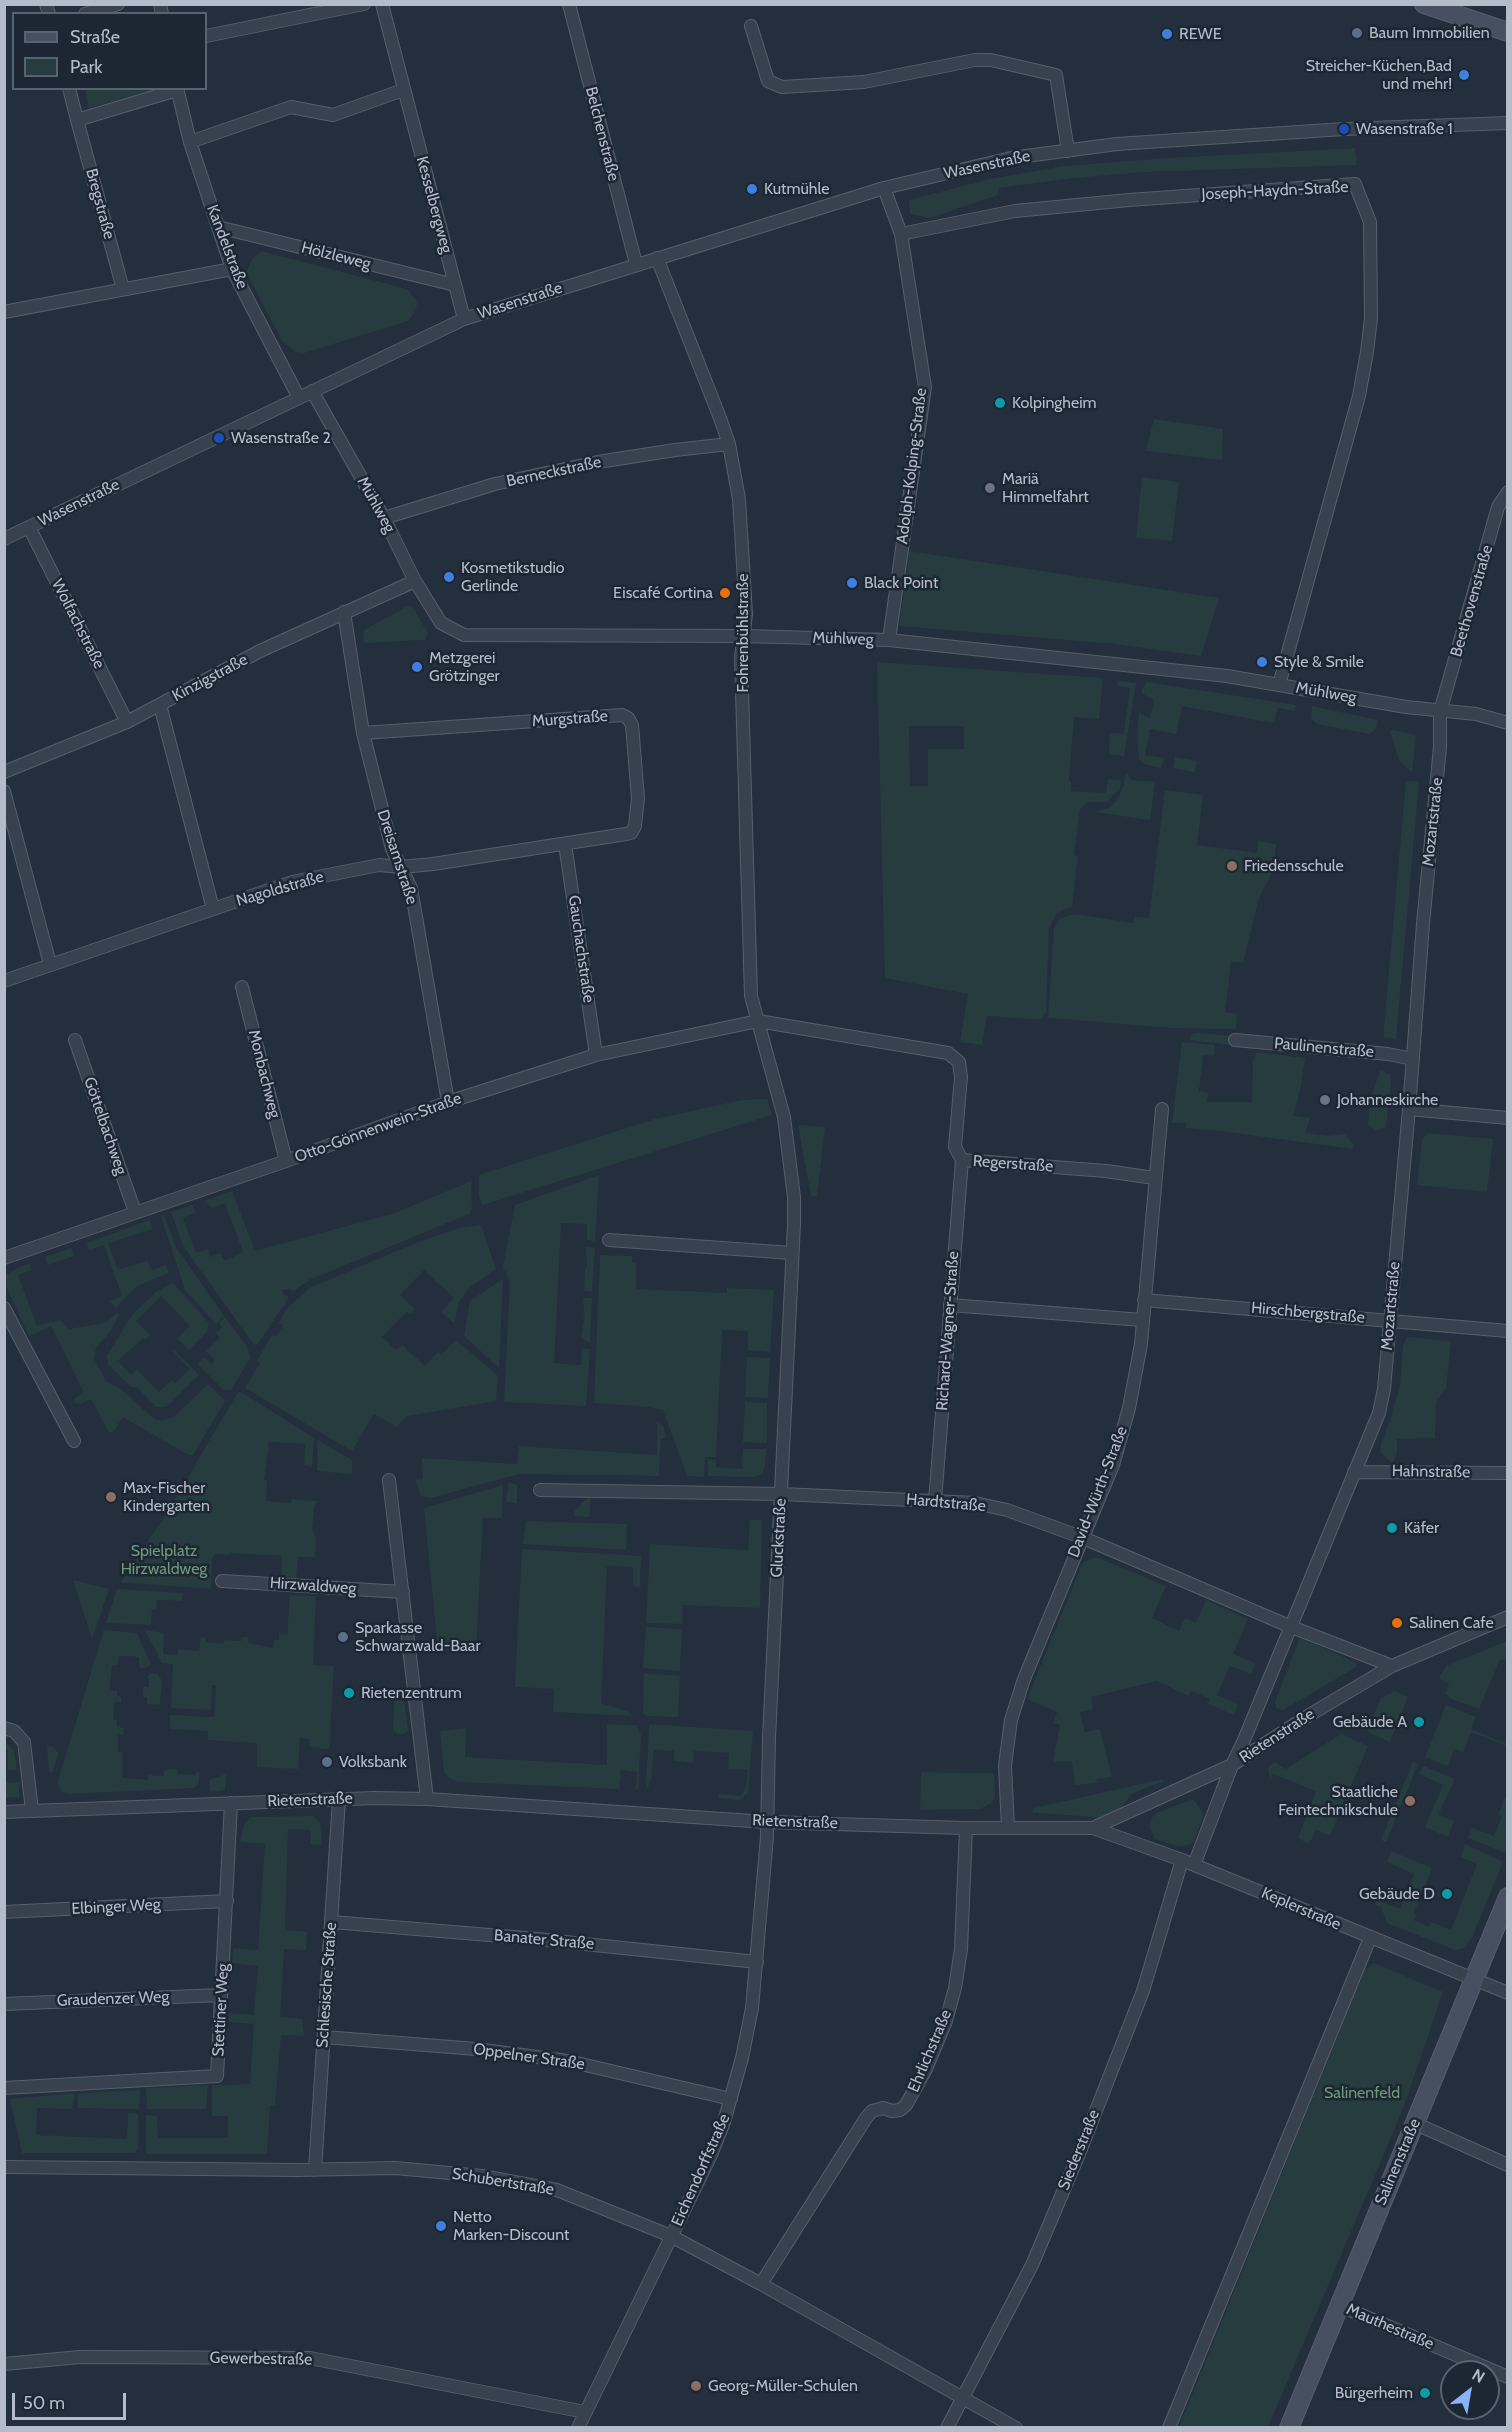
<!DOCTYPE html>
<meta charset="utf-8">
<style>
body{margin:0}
#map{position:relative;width:1512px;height:2432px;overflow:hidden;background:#242f3e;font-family:Cabin,sans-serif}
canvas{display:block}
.frame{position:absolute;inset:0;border:6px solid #b4bcc9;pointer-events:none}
.legend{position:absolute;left:12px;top:12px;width:195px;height:78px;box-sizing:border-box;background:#1d2633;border:2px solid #59626f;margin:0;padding:8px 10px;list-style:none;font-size:18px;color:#b4bcc9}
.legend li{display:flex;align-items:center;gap:12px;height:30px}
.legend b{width:30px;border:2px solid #59626f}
.north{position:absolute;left:1440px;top:2360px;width:60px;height:60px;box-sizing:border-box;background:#1d2633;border:2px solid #59626f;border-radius:50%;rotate:31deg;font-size:16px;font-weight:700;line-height:24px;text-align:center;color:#b4bcc9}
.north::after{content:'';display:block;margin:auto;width:21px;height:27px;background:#8ab4f8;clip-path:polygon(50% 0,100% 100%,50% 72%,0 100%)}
.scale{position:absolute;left:12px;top:2393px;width:114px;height:27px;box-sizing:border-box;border:3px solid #b4bcc9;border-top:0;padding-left:8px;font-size:18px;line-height:21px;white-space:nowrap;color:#b4bcc9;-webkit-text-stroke:4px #1d2633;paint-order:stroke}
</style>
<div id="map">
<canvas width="1512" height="2432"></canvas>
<div class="frame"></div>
<ul class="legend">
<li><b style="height:8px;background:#465061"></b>Straße</li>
<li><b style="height:16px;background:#263c3f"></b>Park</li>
</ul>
<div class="north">N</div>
<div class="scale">50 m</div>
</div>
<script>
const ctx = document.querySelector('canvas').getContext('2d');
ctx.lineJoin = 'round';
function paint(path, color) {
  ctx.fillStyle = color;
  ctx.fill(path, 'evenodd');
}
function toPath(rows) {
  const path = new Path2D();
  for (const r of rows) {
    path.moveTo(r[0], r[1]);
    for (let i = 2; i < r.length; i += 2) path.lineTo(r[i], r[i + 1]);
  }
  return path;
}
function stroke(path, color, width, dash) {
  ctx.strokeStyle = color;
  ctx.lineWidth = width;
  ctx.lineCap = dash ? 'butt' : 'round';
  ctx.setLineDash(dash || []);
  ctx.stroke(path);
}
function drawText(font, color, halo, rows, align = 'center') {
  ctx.font = font + ' Cabin,sans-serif';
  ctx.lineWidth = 5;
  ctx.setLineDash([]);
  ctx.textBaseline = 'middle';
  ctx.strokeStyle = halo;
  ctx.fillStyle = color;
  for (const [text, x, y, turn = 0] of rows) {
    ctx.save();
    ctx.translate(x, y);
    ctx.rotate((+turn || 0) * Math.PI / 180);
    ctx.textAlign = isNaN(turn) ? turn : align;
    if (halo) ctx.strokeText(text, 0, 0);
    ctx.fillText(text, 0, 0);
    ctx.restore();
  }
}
paint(toPath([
 [153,88,154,91,89,108,85,89],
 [1355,148,1357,165,1144,172,1074,178,998,188,998,195,930,218,910,214,909,200,990,179,1064,166,1168,158],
 [261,251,407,289,417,302,416,310,408,321,304,353,296,352,282,341,246,272,253,258],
 [1154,419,1223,429,1222,460,1146,451],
 [1142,477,1179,482,1172,541,1136,538],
 [909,551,1219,598,1201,656,1115,644,899,626],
 [406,607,411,607,415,611,428,633,425,640,365,643,363,640,364,630],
 [877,662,1103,678,1099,719,1074,717,1069,781,1071,781,1071,791,1106,793,1108,779,1121,780,1120,788,1107,802,1088,802,1080,809,1074,855,1078,856,1072,906,1057,913,1049,928,1046,1013,1041,1020,987,1016,982,1045,960,1042,968,994,885,978],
 [909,726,964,726,964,749,928,749,928,786,910,786],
 [1119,681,1136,683,1124,756,1109,754,1110,733,1124,734,1130,688,1116,685],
 [1146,682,1296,705,1295,711,1278,708,1273,723,1182,706,1176,734,1150,729,1145,755,1164,758,1161,768,1144,764,1139,759,1137,736,1139,713,1150,718,1154,700,1141,693],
 [1312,706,1378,720,1376,729,1369,734,1317,724,1311,718],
 [1394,730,1416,735,1412,773,1399,760,1390,731],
 [1175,757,1197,761,1195,772,1173,768],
 [1126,772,1131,780,1155,782,1150,820,1095,812,1108,808,1117,800,1124,785],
 [1406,781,1419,782,1396,1039,1383,1038],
 [1165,790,1203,795,1197,845,1257,853,1258,841,1276,844,1273,871,1259,898,1243,963,1231,962,1225,1012,1237,1014,1236,1029,1171,1028,1048,1018,1054,928,1060,919,1074,914,1134,923,1135,917,1149,918],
 [1198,1033,1231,1036,1230,1045,1189,1040,1192,1034],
 [1182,1042,1215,1045,1214,1056,1203,1055,1199,1091,1208,1093,1207,1102,1252,1102,1253,1060,1257,1052,1305,1058,1301,1086,1293,1116,1310,1118,1305,1133,1329,1136,1345,1134,1354,1145,1353,1149,1228,1132,1186,1128,1186,1123,1172,1123],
 [1380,1070,1390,1075,1391,1084,1386,1127,1375,1131,1368,1125,1370,1102],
 [767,1099,772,1115,482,1205,479,1197,479,1175,655,1119,742,1100],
 [798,1125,825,1127,817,1196,811,1196],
 [1427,1133,1493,1139,1487,1192,1417,1185,1422,1140],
 [599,1175,595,1241,587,1240,587,1224,561,1223,554,1363,581,1365,582,1348,590,1349,586,1406,504,1402,510,1281,503,1267,515,1205],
 [471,1181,472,1210,469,1214,309,1280,294,1291,287,1289,282,1290,283,1294,289,1297,258,1344,254,1345,183,1246,171,1212,193,1205,195,1213,183,1218,196,1253,208,1249,210,1257,220,1253,225,1261,243,1252,225,1203,212,1208,204,1201,232,1191,255,1251,395,1213],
 [164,1215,176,1247,224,1316,216,1324,185,1290,161,1216],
 [149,1220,153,1229,108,1243,117,1267,120,1269,147,1261,152,1270,166,1265,169,1273,137,1286,116,1308,110,1301,122,1296,104,1245,89,1250,87,1243],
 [481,1225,496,1269,468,1289,459,1302,454,1323,441,1312,454,1298,424,1270,400,1295,415,1309,410,1314,407,1311,382,1337,396,1350,402,1345,425,1366,438,1352,441,1355,456,1340,498,1376,496,1401,407,1416,397,1427,374,1414,352,1451,245,1388,260,1363,257,1361,272,1335,276,1337,283,1326,279,1323,285,1311,309,1288,416,1243,459,1228],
 [586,1247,595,1248,592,1292,584,1291,585,1268,587,1267],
 [71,1248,74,1256,48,1265,45,1257],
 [600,1255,632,1256,632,1262,636,1263,636,1289,727,1293,727,1288,774,1290,770,1352,748,1350,748,1331,722,1330,716,1457,705,1457,704,1477,687,1476,663,1410,648,1407,594,1403],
 [29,1263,31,1270,18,1275,37,1326,61,1320,69,1329,105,1323,117,1313,119,1315,110,1332,96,1348,94,1359,106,1381,121,1389,155,1420,164,1420,174,1417,208,1384,225,1401,193,1455,188,1455,123,1417,114,1431,109,1433,91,1399,80,1404,74,1403,75,1398,84,1393,51,1326,29,1336,5,1284,5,1275],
 [503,1279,499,1368,464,1336,470,1301],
 [173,1283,206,1320,209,1324,207,1332,189,1350,177,1338,190,1326,161,1296,136,1321,150,1335,145,1340,143,1338,118,1361,131,1375,137,1369,159,1392,172,1380,175,1383,190,1369,173,1351,174,1350,199,1375,167,1406,162,1407,156,1407,137,1387,131,1387,108,1364,107,1356,131,1316,157,1291],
 [583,1298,592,1298,590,1343,581,1338,584,1322],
 [225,1317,247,1347,250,1358,231,1390,224,1390,198,1364,204,1357,212,1364,215,1360,206,1351,220,1337,216,1333,222,1327,219,1323],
 [1407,1337,1451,1341,1446,1389,1436,1402,1435,1438,1397,1439,1397,1453,1392,1463,1381,1453,1381,1443,1391,1419,1400,1385,1403,1346],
 [747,1357,770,1358,768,1398,745,1397],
 [238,1392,241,1392,314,1438,312,1467,304,1465,305,1444,269,1442,264,1480,267,1480,266,1501,291,1503,292,1499,317,1501,314,1507,312,1529,316,1538,315,1557,298,1557,296,1580,281,1580,282,1556,231,1553,230,1555,215,1554,212,1558,211,1589,121,1582,170,1508],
 [745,1402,767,1403,767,1443,743,1442],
 [657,1422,663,1426,666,1437,661,1439,659,1476,519,1474,431,1498,421,1496,415,1480,423,1479,422,1458,517,1464,519,1446,657,1455],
 [318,1440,352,1460,352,1474,317,1471],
 [743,1449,766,1449,765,1466,761,1474,754,1477,708,1476,708,1459,716,1460,716,1467,742,1469],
 [509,1482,517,1485,517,1503,506,1502],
 [503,1485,502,1518,483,1518,476,1651,438,1650,424,1508],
 [588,1497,591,1499,589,1517,574,1516,574,1512],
 [750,1520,762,1520,760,1608,683,1605,682,1624,646,1623,650,1544,748,1550],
 [526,1521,627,1524,626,1550,523,1544],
 [522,1549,641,1556,640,1587,633,1586,633,1567,607,1566,601,1703,627,1711,632,1716,553,1712,554,1689,515,1687],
 [1096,1557,1166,1586,1152,1618,1179,1631,1185,1618,1196,1623,1206,1600,1248,1619,1233,1654,1255,1663,1251,1674,1230,1666,1217,1695,1238,1704,1234,1715,1208,1704,1210,1699,1191,1691,1189,1696,1157,1681,1091,1697,1093,1709,1080,1712,1085,1732,1100,1729,1112,1777,1096,1779,1097,1783,1075,1785,1072,1761,1053,1762,1060,1725,1053,1723,1057,1712,1027,1699,1083,1562],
 [73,1580,109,1589,92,1639],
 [117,1589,182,1593,182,1601,157,1600,156,1609,152,1610,151,1625,106,1623],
 [290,1595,316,1596,313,1665,334,1666,329,1749,309,1747,310,1739,300,1738,298,1769,257,1767,257,1743,208,1740,208,1731,170,1729,170,1715,214,1717,216,1685,212,1685,211,1710,171,1708,173,1664,162,1663,145,1630,164,1633,163,1654,178,1655,178,1649,199,1651,200,1637,206,1638,206,1642,223,1644,224,1640,241,1641,242,1637,248,1637,248,1643,273,1648,274,1640,279,1640,279,1633,287,1634],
 [646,1627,682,1629,680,1671,643,1668],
 [104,1630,137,1633,151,1665,142,1669,139,1667,139,1657,119,1656,118,1665,112,1665,109,1691,117,1691,117,1696,121,1697,121,1702,114,1702,113,1719,117,1720,117,1727,124,1728,123,1735,118,1735,118,1752,122,1752,122,1778,147,1780,148,1775,164,1776,164,1771,170,1769,177,1770,177,1774,195,1775,196,1772,199,1772,199,1782,194,1788,68,1794,62,1792,59,1787,58,1781],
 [1299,1639,1303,1639,1357,1663,1356,1667,1283,1710,1276,1708,1275,1702],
 [1507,1641,1507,1661,1500,1659,1479,1709,1449,1698,1449,1696,1445,1694,1449,1684,1439,1678,1446,1666],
 [150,1673,158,1674,162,1681,160,1705,147,1704,147,1697,143,1697,143,1687,149,1687,149,1679,147,1679],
 [644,1673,680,1676,678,1717,648,1716,643,1714],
 [397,1687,400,1687,403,1692,408,1730,404,1734,398,1734,393,1730,395,1690],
 [1395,1691,1408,1697,1390,1742,1367,1732,1381,1698],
 [1446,1705,1476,1717,1471,1729,1507,1744,1507,1746,1471,1732,1463,1752,1454,1749,1448,1766,1425,1757],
 [607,1724,636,1725,641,1735,638,1790,636,1790,637,1772,621,1770,619,1789,457,1782,449,1778,444,1772,440,1731,466,1728,465,1757,607,1765],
 [649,1724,753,1731,748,1793,740,1800,719,1798,719,1794,741,1796,746,1787,748,1770,728,1769,729,1753,694,1751,693,1763,674,1761,674,1751,654,1750,651,1780,646,1791],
 [1341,1734,1368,1746,1330,1836,1316,1830,1309,1844,1298,1838,1316,1791,1273,1774,1270,1782,1268,1767,1274,1762,1286,1769],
 [4,1741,14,1750,17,1770,8,1770,8,1749,5,1749],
 [47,1746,54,1747,58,1753,53,1772,49,1772],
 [1413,1762,1418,1764,1386,1842,1381,1840],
 [1423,1766,1455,1779,1438,1815,1454,1821,1448,1837,1425,1827,1443,1785,1419,1774],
 [921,1772,994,1773,995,1798,991,1803,980,1809,920,1810],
 [226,1774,225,1790,210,1792,209,1780],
 [1163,1779,1164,1781,1131,1794,1121,1809,1103,1818,1029,1812,1033,1811,1034,1808],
 [19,1782,19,1797,5,1798,5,1783],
 [1193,1799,1204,1814,1194,1842,1188,1845,1178,1846,1155,1839,1149,1826,1153,1816,1157,1813],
 [1504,1799,1508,1799,1508,1849,1506,1853,1468,1838,1472,1828,1494,1836,1502,1816,1498,1815],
 [313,1816,320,1823,322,1845,310,1844,311,1830,288,1829,285,1930,307,1932,306,1950,284,1949,280,2017,302,2019,304,2036,281,2035,275,2105,270,2105,267,2154,146,2154,146,2115,157,2116,158,2138,228,2138,228,2116,212,2116,212,2085,250,2084,254,2024,229,2022,229,2013,254,2015,258,1966,232,1963,233,1948,258,1950,265,1844,240,1842,244,1824,251,1817],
 [1465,1844,1503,1862,1472,1938,1465,1948,1455,1950,1387,1923,1381,1907,1375,1905,1377,1900,1400,1909,1414,1874,1387,1862,1391,1851,1432,1868,1414,1913,1416,1915,1414,1920,1428,1927,1431,1922,1451,1930,1477,1864,1461,1857],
 [1374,1963,1443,1992,1403,2109,1268,2427,1179,2427,1364,1971],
 [208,2085,206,2109,147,2109,146,2088],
 [140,2090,139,2109,78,2108,78,2093],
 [75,2093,72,2109,37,2108,36,2135,127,2139,128,2113,138,2114,138,2149,135,2153,22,2153,10,2099]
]), '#263c3f');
const street = toPath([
 [46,4,49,14],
 [160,4,162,14],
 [382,4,464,319],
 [569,4,636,264],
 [85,14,118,4],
 [751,26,768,81,782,87,864,82,975,60,991,60,1056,75,1068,151],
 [206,36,364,4],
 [69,88,77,120,177,90],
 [177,88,190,142,232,269,299,398],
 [77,120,123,289],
 [190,142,291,107,333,115,403,90],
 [884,188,901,234,925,387,889,640],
 [218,227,455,285],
 [901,234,1015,211,1129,200,1355,184,1370,222,1371,318,1367,352,1359,396,1279,685],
 [4,312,232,269],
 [312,391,384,518,415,581,441,623,464,635,743,636,889,640,1227,676,1406,707,1476,714,1508,723],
 [384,518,495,484,598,462,675,450,729,444],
 [29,527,127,722],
 [4,539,464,319,884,188,1011,158,1117,144,1344,129,1508,123],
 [344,612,363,733,392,849,411,888,448,1102],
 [160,705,213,909],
 [4,772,127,722,260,651,415,581],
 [4,791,50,964],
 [565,844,596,1055],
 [4,981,292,882,379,865,401,867,433,864,626,834,631,833,635,826,638,798,632,725,628,718,622,715,363,733],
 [242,987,286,1161],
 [75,1040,135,1212],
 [1235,1040,1388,1054,1413,1059],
 [1409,1109,1508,1118],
 [962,1160,1106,1171,1154,1178],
 [609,1240,792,1253],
 [4,1258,286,1161,448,1102,596,1055,758,1021,948,1053,959,1062,961,1077,955,1147,962,1160],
 [1144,1300,1508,1331],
 [950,1305,1142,1320],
 [4,1308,74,1441],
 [1354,1472,1508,1473],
 [389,1480,427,1799],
 [540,1490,782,1494,975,1503,1007,1510,1081,1537,1289,1626,1392,1666],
 [935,1501,962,1160],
 [222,1581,403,1592],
 [4,1728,14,1731,24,1742,32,1810],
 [4,1812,374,1798,427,1799,767,1822,966,1828,1093,1828,1232,1765,1311,1714,1392,1666,1508,1617],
 [1008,1828,1005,1765,1011,1720,1024,1679,1113,1465,1129,1408,1141,1344,1162,1109],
 [1093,1828,1182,1860,1508,1993],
 [1194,1865,1232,1765,1244,1740,1379,1413,1384,1389,1409,1109,1423,924,1440,747,1440,712,1498,507,1508,492],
 [4,1912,227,1901],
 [332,1922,537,1939,757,1962],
 [4,2004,221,1995],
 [324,2037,476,2049,568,2061,731,2099],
 [4,2088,217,2076,231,1803],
 [1414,2123,1508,2165],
 [4,2167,297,2170,395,2168,482,2176,557,2190,671,2236,761,2284,1016,2428],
 [315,2170,339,1799],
 [761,2284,866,2118,872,2111,883,2108,892,2111,900,2110,906,2105,926,2069,946,2021,955,1988,961,1949,966,1828],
 [1338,2305,1508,2377],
 [4,2364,80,2357,310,2358,585,2412],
 [578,2428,711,2155,724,2122,742,2058,752,2008,767,1837,769,1738,794,1224,794,1197,784,1117,751,996,741,657,746,614,739,499,729,444,720,418,657,258],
 [947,2428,1032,2265,1079,2154,1143,1991,1182,1860],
 [1169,2428,1370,1938]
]);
const secondary = toPath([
 [1424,4,1508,32],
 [1289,2428,1508,1897]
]);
stroke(street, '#565f6c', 14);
stroke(secondary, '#565f6c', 20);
stroke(street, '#38414e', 12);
stroke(secondary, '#465061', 18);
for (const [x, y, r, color] of [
 [1357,33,6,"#5c6f8a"],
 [1167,34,6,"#3f7fe0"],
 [1464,75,6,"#3f7fe0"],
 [1344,129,6,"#1a4fb4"],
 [752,189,6,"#3f7fe0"],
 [1000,403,6,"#0f9aa8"],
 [219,438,6,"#1a4fb4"],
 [990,488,6,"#6b7280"],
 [449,577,6,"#3f7fe0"],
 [852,583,6,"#3f7fe0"],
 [725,593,6,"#e8710a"],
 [1262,662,6,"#3f7fe0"],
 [417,667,6,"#3f7fe0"],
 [1232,866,6,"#8d6e63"],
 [1325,1100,6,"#6b7280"],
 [111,1497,6,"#8d6e63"],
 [1392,1528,6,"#0f9aa8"],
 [1397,1623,6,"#e8710a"],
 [343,1637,6,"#5c6f8a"],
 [349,1693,6,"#0f9aa8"],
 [1419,1722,6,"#0f9aa8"],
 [327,1762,6,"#5c6f8a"],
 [1410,1801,6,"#8d6e63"],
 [1447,1894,6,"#0f9aa8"],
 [441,2226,6,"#3f7fe0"],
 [696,2386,6,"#8d6e63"],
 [1425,2393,6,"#0f9aa8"]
]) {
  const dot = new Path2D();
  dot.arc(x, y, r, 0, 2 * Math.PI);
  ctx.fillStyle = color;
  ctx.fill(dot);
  stroke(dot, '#1d2633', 2);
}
drawText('16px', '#b4bcc9', '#1d2633', [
 ["Baum Immobilien",1369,33],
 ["REWE",1179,34],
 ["Streicher-Küchen,Bad",1452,66,"right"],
 ["und mehr!",1452,84,"right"],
 ["Wasenstraße 1",1356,129],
 ["Kutmühle",764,189],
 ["Kolpingheim",1012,403],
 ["Wasenstraße 2",231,438],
 ["Mariä",1002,479],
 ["Himmelfahrt",1002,497],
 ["Kosmetikstudio",461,568],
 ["Gerlinde",461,586],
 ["Black Point",864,583],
 ["Eiscafé Cortina",713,593,"right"],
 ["Metzgerei",429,658],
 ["Grötzinger",429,676],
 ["Style & Smile",1274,662],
 ["Friedensschule",1244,866],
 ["Johanneskirche",1337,1100],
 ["Max-Fischer",123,1488],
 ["Kindergarten",123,1506],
 ["Käfer",1404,1528],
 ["Salinen Cafe",1409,1623],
 ["Sparkasse",355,1628],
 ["Schwarzwald-Baar",355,1646],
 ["Rietenzentrum",361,1693],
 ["Gebäude A",1407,1722,"right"],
 ["Volksbank",339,1762],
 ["Staatliche",1398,1792,"right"],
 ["Feintechnikschule",1398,1810,"right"],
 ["Gebäude D",1435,1894,"right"],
 ["Netto",453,2217],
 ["Marken-Discount",453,2235],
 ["Georg-Müller-Schulen",708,2386],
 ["Bürgerheim",1413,2393,"right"]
], 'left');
drawText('16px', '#b4bcc9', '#1d2633', [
 ["Belchenstraße",602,134,76],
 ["Wasenstraße",987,165,-12],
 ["Joseph-Haydn-Straße",1275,191,-3],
 ["Bregstraße",100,204,75],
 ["Kesselbergweg",434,205,75],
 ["Kandelstraße",227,247,69],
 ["Hölzleweg",336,256,14],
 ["Wasenstraße",520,301,-18],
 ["Adolph-Kolping-Straße",912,466,-83],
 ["Berneckstraße",554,472,-12],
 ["Wasenstraße",79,503,-26],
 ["Mühlweg",376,505,61],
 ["Beethovenstraße",1472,601,-74],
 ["Wolfachstraße",78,624,63],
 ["Fohrenbühlstraße",743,633,-90],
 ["Mühlweg",843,639,2],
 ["Kinzigstraße",210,678,-28],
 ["Mühlweg",1326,693,10],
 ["Murgstraße",570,719,-4],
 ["Mozartstraße",1433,822,-84],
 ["Dreisamstraße",397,857,72],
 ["Nagoldstraße",280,889,-16],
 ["Gauchachstraße",581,949,82],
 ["Paulinenstraße",1324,1048,5],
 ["Monbachweg",264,1074,76],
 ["Göttelbachweg",105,1126,71],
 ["Otto-Gönnenwein-Straße",378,1128,-20],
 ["Regerstraße",1013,1164,4],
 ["Mozartstraße",1391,1306,-85],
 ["Hirschbergstraße",1308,1313,5],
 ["Richard-Wagner-Straße",948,1331,-86],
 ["Hahnstraße",1431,1472,1],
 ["David-Würth-Straße",1098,1492,-69],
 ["Hardtstraße",946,1503,5],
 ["Gluckstraße",779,1538,-87],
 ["Hirzwaldweg",313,1586,4],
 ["Rietenstraße",1277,1736,-33],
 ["Rietenstraße",310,1800,-2],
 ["Rietenstraße",795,1822,2],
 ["Elbinger Weg",116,1907,-3],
 ["Keplerstraße",1301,1909,23],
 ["Banater Straße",544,1940,5],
 ["Schlesische Straße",327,1985,-86],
 ["Graudenzer Weg",113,1999,-2],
 ["Stettiner Weg",221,2010,-87],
 ["Ehrlichstraße",930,2051,-67],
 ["Oppelner Straße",529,2057,8],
 ["Siederstraße",1079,2150,-68],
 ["Salinenstraße",1398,2162,-67],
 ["Eichendorffstraße",701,2170,-66],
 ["Schubertstraße",503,2182,9],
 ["Mauthestraße",1390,2327,23],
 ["Gewerbestraße",261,2359,1]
]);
drawText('16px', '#6b9a76', '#1d2633', [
 ["Spielplatz",164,1551],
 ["Hirzwaldweg",164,1569],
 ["Salinenfeld",1362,2093]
]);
</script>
